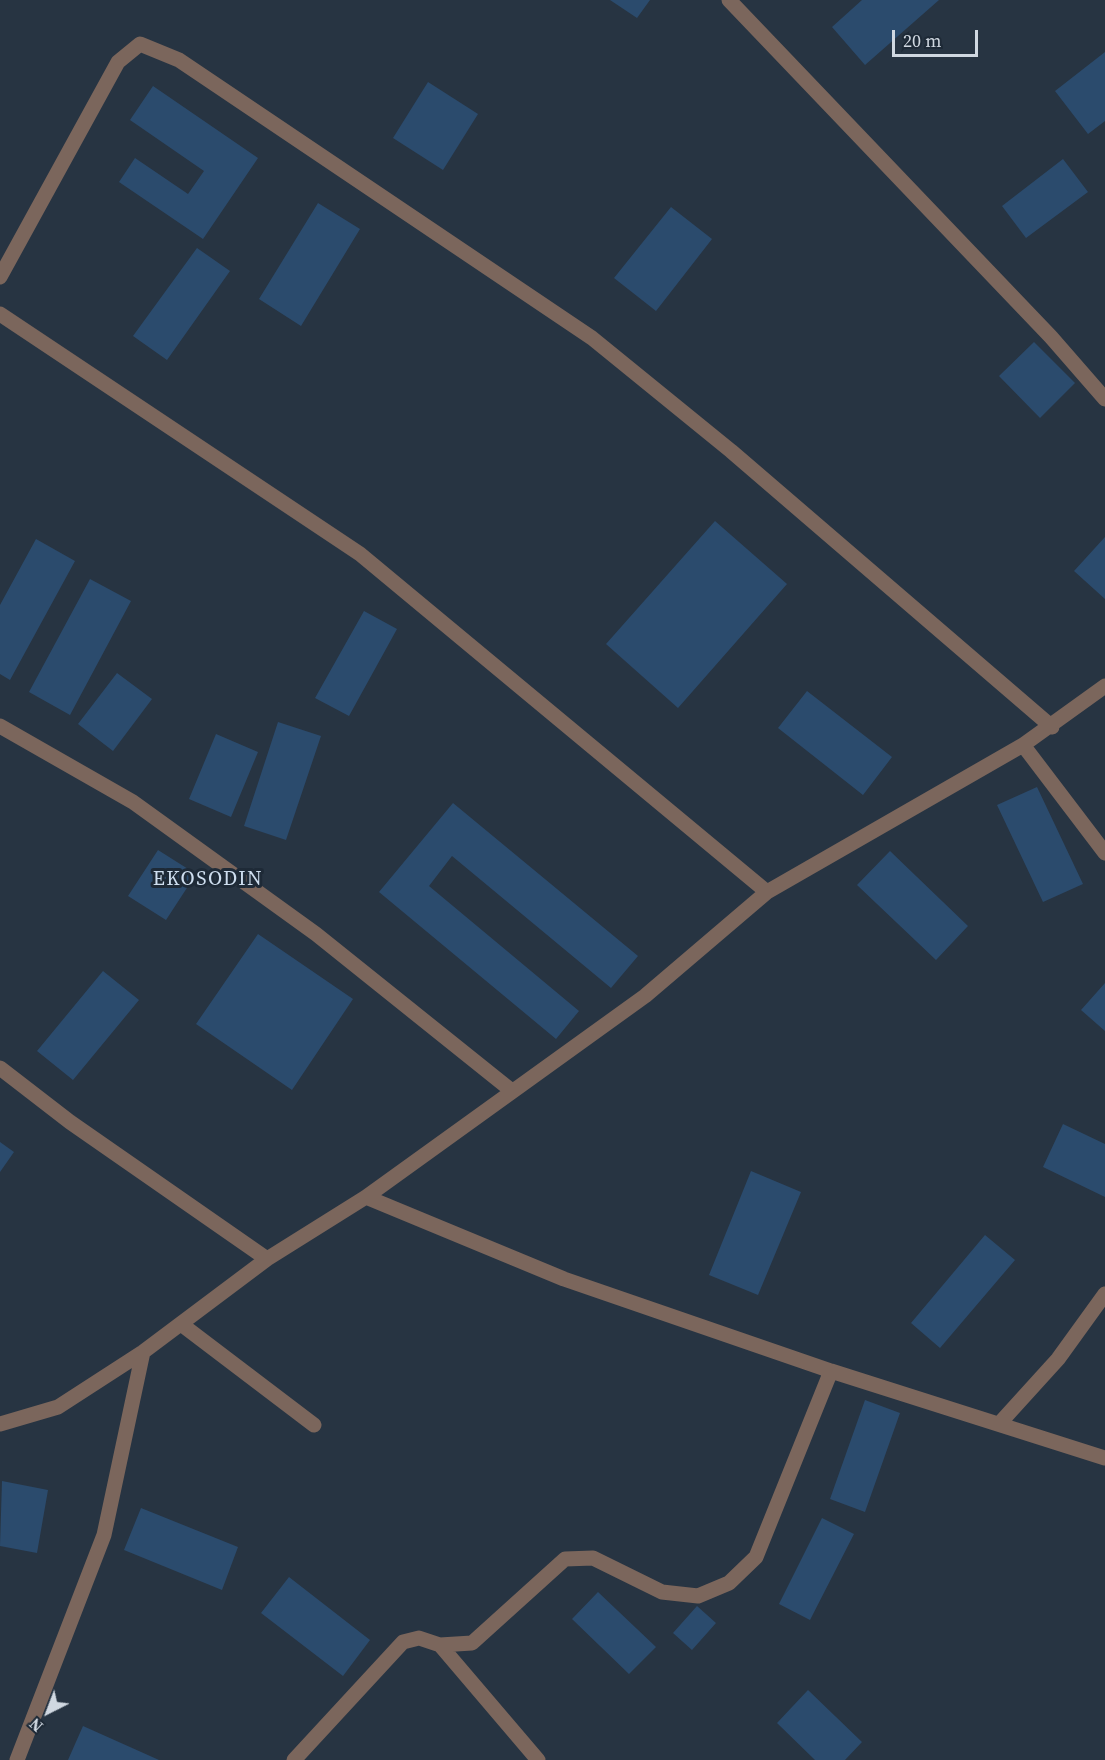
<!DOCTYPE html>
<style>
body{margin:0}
#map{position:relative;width:1105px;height:1760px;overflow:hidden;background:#273442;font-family:"Source Serif 4",serif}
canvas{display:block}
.north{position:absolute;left:18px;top:1682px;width:60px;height:60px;-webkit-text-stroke:4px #1e2a37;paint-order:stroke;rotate:222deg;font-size:16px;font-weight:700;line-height:24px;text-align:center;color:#d0d8e1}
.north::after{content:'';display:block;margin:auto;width:21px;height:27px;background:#d0d8e1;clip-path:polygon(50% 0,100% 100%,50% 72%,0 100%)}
.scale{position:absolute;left:892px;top:30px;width:86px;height:27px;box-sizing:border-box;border:3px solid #d0d8e1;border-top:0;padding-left:8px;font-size:18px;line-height:21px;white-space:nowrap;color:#d0d8e1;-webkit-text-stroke:4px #1e2a37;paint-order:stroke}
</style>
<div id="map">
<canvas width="1105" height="1760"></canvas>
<div class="north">N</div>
<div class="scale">20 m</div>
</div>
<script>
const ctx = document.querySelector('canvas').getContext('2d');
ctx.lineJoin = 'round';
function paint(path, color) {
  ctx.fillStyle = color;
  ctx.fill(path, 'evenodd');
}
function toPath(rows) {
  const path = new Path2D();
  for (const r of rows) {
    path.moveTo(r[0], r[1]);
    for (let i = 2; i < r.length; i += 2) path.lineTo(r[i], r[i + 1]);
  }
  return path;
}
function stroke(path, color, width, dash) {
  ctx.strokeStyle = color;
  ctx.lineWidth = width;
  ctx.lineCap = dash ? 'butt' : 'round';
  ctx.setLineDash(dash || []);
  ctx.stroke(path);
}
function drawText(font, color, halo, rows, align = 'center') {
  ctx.font = font + ' "Source Serif 4",serif';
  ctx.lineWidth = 6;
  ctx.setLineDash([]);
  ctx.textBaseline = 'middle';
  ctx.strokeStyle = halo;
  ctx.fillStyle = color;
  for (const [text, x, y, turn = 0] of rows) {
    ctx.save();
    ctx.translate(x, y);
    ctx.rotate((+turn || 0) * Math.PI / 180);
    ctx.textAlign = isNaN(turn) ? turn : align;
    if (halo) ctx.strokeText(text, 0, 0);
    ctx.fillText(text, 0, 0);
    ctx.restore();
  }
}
paint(toPath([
 [610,0,650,0,637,18],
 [862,0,939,0,865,65,832,27],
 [1105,52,1105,121,1088,134,1055,91],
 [428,82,478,114,443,170,393,138],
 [153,86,258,158,203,239,119,182,135,158,188,194,204,171,130,120],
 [1063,159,1088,192,1026,238,1002,206],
 [318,203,360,229,301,326,259,299],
 [671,207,712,239,656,311,614,278],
 [197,248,230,271,167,360,133,336],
 [1034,342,1075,383,1040,418,999,376],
 [715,521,787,584,678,708,606,644],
 [1105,537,1105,599,1074,571],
 [36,539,75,561,10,680,0,674,0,605],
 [90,579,131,601,70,715,29,692],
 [364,611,397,629,349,716,315,698],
 [117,673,152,699,113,751,78,724],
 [807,691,892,757,863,795,778,728],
 [278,722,321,736,286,840,244,826],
 [216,734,258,752,231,817,189,799],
 [1037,787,1083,884,1043,902,997,805],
 [453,803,638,956,611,988,452,856,429,886,579,1011,556,1039,379,892],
 [158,850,196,874,166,920,128,896],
 [890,851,968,926,936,960,857,885],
 [258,934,353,999,292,1090,196,1024],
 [103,971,139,1000,73,1080,37,1051],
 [1105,983,1105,1031,1081,1010],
 [1063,1124,1105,1144,1105,1197,1043,1167],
 [0,1142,14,1152,0,1172],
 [751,1171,801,1192,758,1295,709,1275],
 [985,1235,1015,1260,940,1348,911,1323],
 [865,1400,900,1413,865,1512,830,1499],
 [2,1481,48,1490,37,1553,0,1546],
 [141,1508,238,1547,222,1590,124,1550],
 [822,1518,854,1534,810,1620,779,1604],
 [289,1577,370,1640,343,1676,261,1613],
 [598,1592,656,1647,629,1674,572,1619],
 [697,1606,716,1623,692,1650,673,1633],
 [808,1690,862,1742,845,1760,815,1760,777,1723],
 [83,1726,159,1760,68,1760]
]), '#2b4b6d');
stroke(toPath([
 [729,0,1051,337,1105,399],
 [0,277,118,62,140,44,179,60,592,338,731,451,1052,727],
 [0,314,360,554,767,892],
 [0,726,133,802,316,934,512,1091],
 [1023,745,1105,853],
 [0,1068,70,1122,267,1259],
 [366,1197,564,1279,831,1371,1105,1458],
 [181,1324,314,1425],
 [0,1424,58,1407,143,1352,267,1259,366,1197,645,996,767,892,1023,745,1105,686],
 [999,1424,1058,1359,1105,1294],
 [440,1645,538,1760],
 [17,1760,104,1535,143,1352],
 [294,1760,403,1642,419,1638,440,1645,472,1643,565,1559,593,1558,662,1592,698,1596,729,1583,756,1557,831,1371]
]), '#7b665c', 15);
ctx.letterSpacing = '1.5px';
drawText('20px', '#cedeef', '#1e2a37', [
 ["EKOSODIN",208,880]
]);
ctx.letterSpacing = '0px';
</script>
